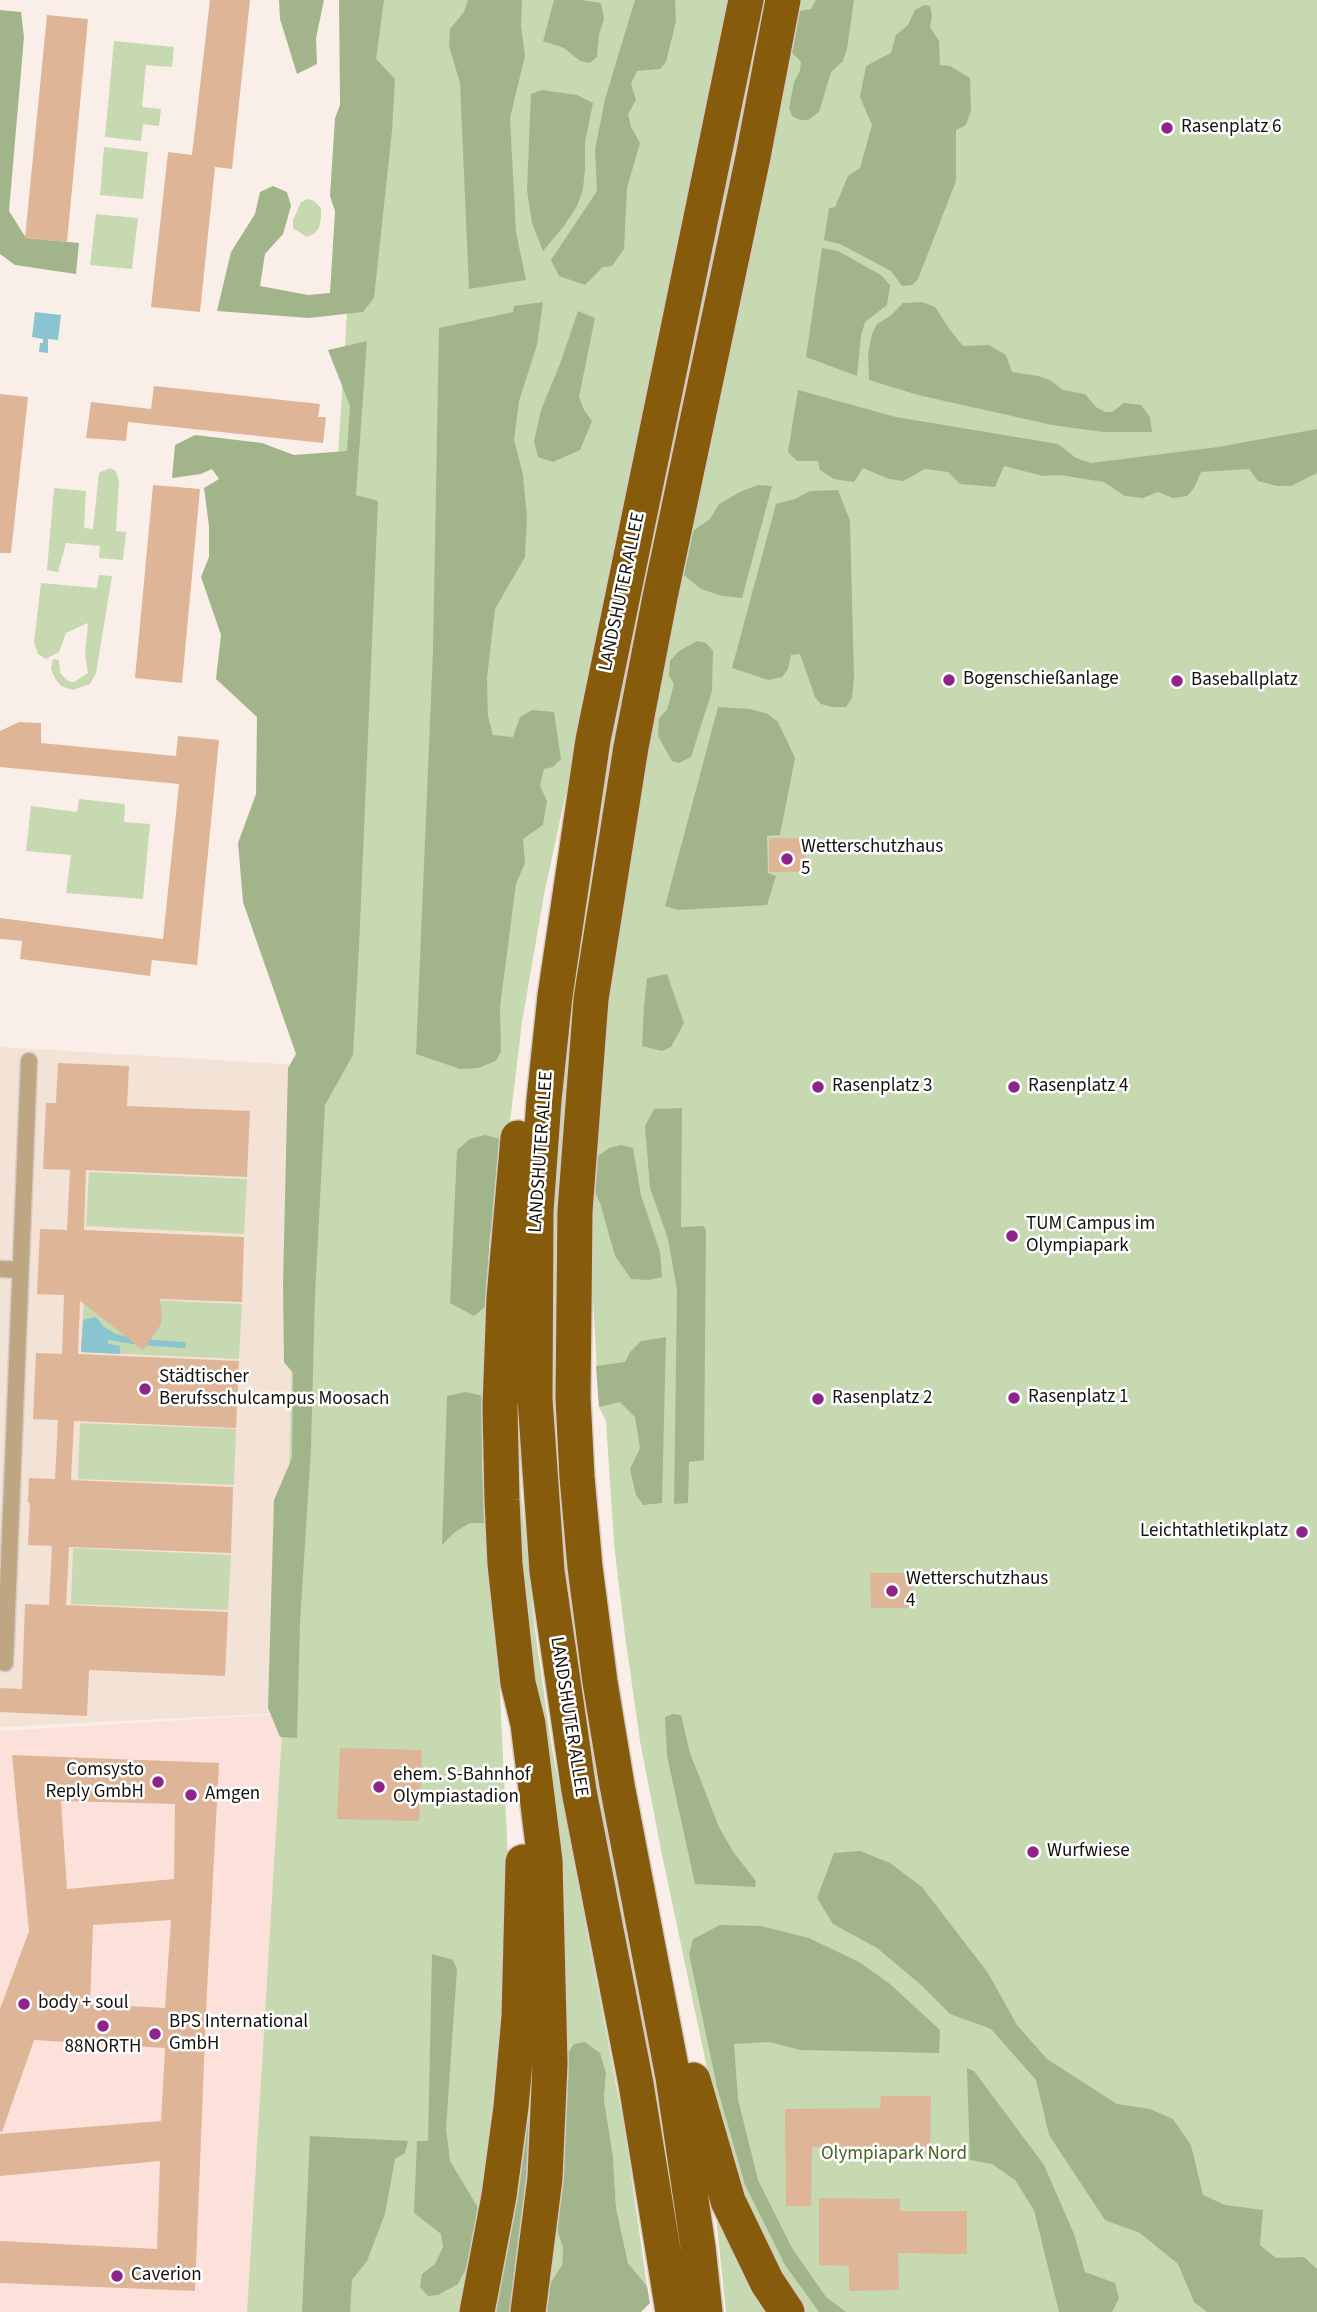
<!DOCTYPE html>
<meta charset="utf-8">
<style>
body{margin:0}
canvas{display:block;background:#faefe8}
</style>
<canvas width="1317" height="2312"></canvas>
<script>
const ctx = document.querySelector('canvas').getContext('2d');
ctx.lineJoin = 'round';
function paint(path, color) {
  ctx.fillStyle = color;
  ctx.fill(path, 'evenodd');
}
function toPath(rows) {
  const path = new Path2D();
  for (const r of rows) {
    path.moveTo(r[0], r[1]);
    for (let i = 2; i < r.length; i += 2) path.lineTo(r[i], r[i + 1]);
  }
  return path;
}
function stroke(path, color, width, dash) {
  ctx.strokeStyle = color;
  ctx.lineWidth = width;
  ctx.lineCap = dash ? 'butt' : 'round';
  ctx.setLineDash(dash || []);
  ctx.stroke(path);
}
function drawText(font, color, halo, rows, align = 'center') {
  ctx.font = font + ' "Source Sans 3",sans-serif';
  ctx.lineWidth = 5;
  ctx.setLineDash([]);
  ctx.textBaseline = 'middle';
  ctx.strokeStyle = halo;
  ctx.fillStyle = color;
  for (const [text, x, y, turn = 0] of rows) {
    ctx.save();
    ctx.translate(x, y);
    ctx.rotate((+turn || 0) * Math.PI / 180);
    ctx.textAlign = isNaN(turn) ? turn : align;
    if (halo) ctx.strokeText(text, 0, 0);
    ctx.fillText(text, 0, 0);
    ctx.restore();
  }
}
paint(toPath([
 [283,1714,247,2312,0,2312,0,1731]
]), '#fbe1da');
paint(toPath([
 [0,1047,299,1065,283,1713,0,1727]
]), '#f3e2d6');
paint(toPath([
 [367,0,736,0,544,895,522,1022,498,1222,490,1235,485,1307,482,1463,487,1565,500,1693,509,1880,503,2006,476,2249,462,2312,247,2312,283,1714,299,1065],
 [758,0,774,0,706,329,691,324],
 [795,0,1317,0,1317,2312,804,2312,757,2234,721,2134,662,1855,640,1741,624,1628,614,1544,606,1421,599,1407,590,1245,596,1087,638,793],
 [114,41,174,47,172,67,146,65,142,107,161,109,159,126,143,124,141,141,105,137],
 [104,147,148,152,143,199,100,195],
 [308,199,314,201,321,208,321,218,319,228,314,234,307,237,293,228,293,220,301,202],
 [96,214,138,218,132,269,90,265],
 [686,348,701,353,561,1231,691,2312,623,1963,552,1502,548,1221,579,905],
 [110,468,116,471,119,481,116,531,126,532,123,560,99,558,100,546,66,543,58,572,47,570,54,488,86,491,84,528,93,529,99,473],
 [99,575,112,576,96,673,90,684,73,690,61,686,56,680,51,669,53,659,59,660,60,673,68,681,74,682,88,673,85,655,88,623,66,633,59,652,46,659,38,654,34,642,41,583,97,588],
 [79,799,125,804,124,822,150,824,143,899,66,893,71,855,26,851,31,806,77,812],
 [89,1172,247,1179,244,1234,86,1226],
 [84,1297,242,1304,239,1359,81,1352],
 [516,1400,519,1473,535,1630,551,1743,625,2132,647,2286,628,2263,616,2207,613,2157,604,2099,606,2073,562,2062,514,1516],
 [80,1423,236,1429,234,1485,78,1479],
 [73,1548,231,1555,228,1610,71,1604],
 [714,2196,779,2312,726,2312],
 [552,2216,563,2248,562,2265,541,2298]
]), '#c7d9b1');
paint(toPath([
 [279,0,324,0,316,38,317,64,297,74,280,19],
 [339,0,384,0,376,59,395,79,392,131,374,298,363,312,309,318,217,311,231,252,255,214,260,192,273,186,287,192,291,206,283,234,265,254,260,286,308,295,330,293,335,211,330,196,335,118,340,105],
 [468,0,522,0,521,25,525,56,510,118,516,232,526,280,469,289,460,83,449,46,450,29,464,12],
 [554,0,581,0,601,3,604,19,599,35,597,57,590,63,580,61,564,48,543,41],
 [635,0,675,0,676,21,666,62,660,69,637,71,631,84,636,100,628,114,631,127,640,143,627,188,624,249,612,266,603,267,585,285,559,276,551,260,597,191,595,150,605,99],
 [816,0,854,0,847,49,843,61,831,72,819,112,808,120,800,120,792,116,789,108,794,82,800,71,801,62,786,46,793,12,811,9],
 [924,5,930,6,932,15,930,27,939,41,940,65,950,66,970,78,971,110,966,125,956,130,956,181,918,279,912,285,902,286,891,271,840,244,824,240,829,208,835,207,848,176,860,168,872,125,860,97,866,66,891,53,896,35,908,25,915,10],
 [0,10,21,12,24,37,9,211,26,238,79,243,76,274,15,265,0,254],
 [542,90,577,95,593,103,585,142,585,170,583,189,577,206,564,226,543,251,532,223,527,190,531,94],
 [822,248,838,251,881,275,890,285,887,305,865,322,861,336,857,376,806,357],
 [543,302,537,345,519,401,514,440,523,475,527,517,525,557,495,609,487,678,488,716,493,735,513,737,520,717,532,710,554,712,561,759,553,767,544,769,540,786,547,801,543,825,523,839,525,863,516,884,500,1007,501,1051,496,1061,478,1068,460,1069,416,1054,433,650,439,328,513,312,514,306],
 [922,302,935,307,950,330,963,346,989,345,1006,355,1012,372,1038,376,1050,380,1063,390,1085,394,1096,407,1105,412,1112,412,1124,403,1141,405,1150,417,1152,432,1103,432,1052,425,918,395,869,380,868,354,872,334,877,324,890,316,903,303],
 [578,311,595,318,579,397,584,410,592,421,580,450,553,462,538,457,534,441,541,410,560,364],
 [367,341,356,495,378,501,359,947,353,1055,325,1105,315,1295,311,1449,300,1622,297,1738,280,1737,268,1708,274,1500,292,1458,293,1373,284,1362,283,1285,288,1068,296,1054,243,902,238,843,256,794,257,717,216,679,221,635,201,577,209,557,209,526,204,488,219,479,212,469,201,474,172,478,175,445,195,435,262,443,294,455,347,451,350,406,328,350],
 [798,390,896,417,1058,444,1076,458,1091,463,1218,447,1317,429,1317,473,1291,486,1277,486,1258,481,1249,469,1201,472,1194,488,1187,496,1173,498,1158,492,1143,498,1125,496,1104,482,1060,475,1043,476,1004,466,995,487,960,484,948,472,925,469,903,481,889,479,863,468,854,482,834,479,820,470,818,461,797,461,788,452],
 [758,485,772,486,742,598,722,596,701,589,680,572,686,536,710,519,719,504,740,492],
 [838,490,850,521,854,677,852,698,846,707,832,707,821,704,815,697,800,654,791,655,788,669,782,677,768,680,732,668,776,504,795,499,810,491],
 [697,641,706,643,713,651,712,691,691,757,679,763,672,761,658,736,659,718,667,710,674,684,669,676,670,661,679,651],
 [718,707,750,709,768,714,778,722,795,758,780,835,767,836,768,873,776,876,767,905,678,910,665,906],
 [667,974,684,1023,671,1047,662,1051,642,1046,644,1006,647,978],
 [682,1108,681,1227,704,1226,706,1231,704,1460,689,1462,688,1503,674,1504,677,1290,668,1239,650,1188,645,1126,654,1109],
 [485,1135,507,1141,498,1222,490,1235,485,1307,474,1316,450,1303,457,1150,470,1139],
 [621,1145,633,1148,641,1195,660,1252,662,1277,648,1280,631,1279,615,1256,600,1203,590,1182,591,1161,609,1148],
 [666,1337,662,1503,643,1505,636,1495,630,1469,640,1448,635,1417,620,1402,599,1407,596,1366,625,1362,630,1352,641,1341],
 [466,1392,483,1396,482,1463,485,1523,470,1523,455,1532,442,1545,447,1396],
 [672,1714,681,1715,690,1753,719,1827,734,1853,756,1881,755,1887,695,1884,667,1756,665,1717],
 [860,1851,890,1863,922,1887,988,1973,1017,2025,1047,2059,1117,2104,1150,2109,1173,2119,1191,2145,1203,2195,1225,2205,1263,2210,1260,2245,1276,2258,1304,2257,1317,2269,1317,2312,1207,2312,1194,2302,1178,2264,1140,2233,1105,2220,1049,2135,1036,2080,991,2029,950,2014,920,1984,877,1948,833,1924,817,1898,834,1853],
 [720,1925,761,1926,809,1938,859,1962,890,1984,940,2030,939,2053,800,2050,770,2042,734,2044,738,2099,758,2180,792,2248,826,2297,846,2312,819,2312,785,2265,745,2185,717,2087,689,1954,693,1939],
 [432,1954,453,1960,457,1969,446,2128,450,2161,480,2211,476,2249,458,2284,438,2295,428,2296,420,2287,422,2274,435,2264,443,2247,441,2234,414,2213,417,2141,428,2141],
 [524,2041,540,2041,518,2312,489,2312],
 [585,2042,600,2053,606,2073,604,2099,613,2157,616,2207,628,2263,647,2286,650,2303,641,2312,539,2312,541,2298,562,2265,563,2248,552,2216,562,2062,574,2044],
 [967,2068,974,2071,1044,2165,1074,2234,1085,2272,1115,2283,1119,2298,1112,2312,1059,2312,1034,2210,1015,2180,992,2164,970,2160],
 [310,2136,408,2141,405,2153,395,2159,385,2214,367,2261,352,2280,350,2312,302,2312]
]), '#a2b58a');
paint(toPath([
 [35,312,61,315,58,340,48,339,48,353,39,352,40,343,43,343,43,339,32,337],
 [96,1317,104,1327,116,1334,138,1339,139,1345,108,1340,108,1344,120,1346,120,1354,81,1352,83,1320]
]), '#89c4d1');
stroke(toPath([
 [143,1342,183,1345]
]), '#89c4d1', 6);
paint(toPath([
 [210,0,250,0,232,169,215,167,200,312,151,307,168,152,192,155],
 [47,15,88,19,67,242,25,238],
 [154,386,320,404,318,417,326,417,323,443,128,422,126,441,86,438,91,402,151,409],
 [0,394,28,397,11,553,0,553],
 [153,485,200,489,182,683,135,678],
 [19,722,41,723,41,743,176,756,178,736,219,740,197,965,152,960,150,976,20,959,22,941,0,939,0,918,163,939,179,784,0,767,0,731],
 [769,838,805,838,805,872,769,872],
 [58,1063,129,1066,127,1106,250,1111,247,1177,86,1170,84,1230,244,1237,242,1302,160,1299,162,1315,161,1324,143,1350,80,1301,78,1354,239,1361,236,1428,74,1421,71,1480,233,1487,231,1553,69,1547,66,1605,228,1612,225,1676,89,1670,87,1716,0,1712,0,1688,22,1689,25,1604,49,1605,52,1546,28,1545,30,1503,28,1503,29,1478,55,1479,58,1420,33,1419,36,1353,62,1354,64,1295,37,1294,40,1229,67,1230,70,1170,43,1169,46,1103,56,1103],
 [870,1573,912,1573,913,1608,871,1608],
 [340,1748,422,1750,419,1821,337,1819],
 [12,1755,219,1763,206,2011,195,2291,0,2283,0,2241,157,2249,160,2161,0,2176,0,2134,161,2121,165,2048,34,2040,2,2132,0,2131,0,2009,29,1931],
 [61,1801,175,1804,174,1879,67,1889],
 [171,1920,165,2008,90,2004,93,1925],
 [881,2096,931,2096,930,2150,880,2149,880,2146,812,2147,811,2206,786,2206,785,2109,880,2108],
 [819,2198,900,2199,900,2211,967,2211,967,2254,898,2253,899,2290,849,2291,849,2266,819,2265]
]), '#dfb597');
const pedestrian = toPath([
 [0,1269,20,1270],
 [5,1663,29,1061]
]);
const trunk = toPath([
 [518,1138,504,1298,500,1407,502,1500,505,1564,518,1683,528,1724,545,1861,550,2063,545,2178,528,2312],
 [693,2080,728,2201,767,2282,787,2312],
 [477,2312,499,2196,511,2107,519,2017,523,1862],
 [673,2312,636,2084,579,1791,547,1571,535,1399,536,1211,544,1100,555,996,593,740,746,0],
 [705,2312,698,2247,673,2077,617,1785,600,1682,585,1567,577,1477,573,1398,575,1211,591,999,631,747,660,597,753,157,783,0]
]);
stroke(pedestrian, '#d5cbc5', 19);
stroke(trunk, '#d5cbc5', 38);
stroke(pedestrian, '#bfa683', 16);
stroke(trunk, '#865c0c', 35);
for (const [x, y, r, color] of [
 [1167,128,7,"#8e2489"],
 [949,680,7,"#8e2489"],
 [1177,681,7,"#8e2489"],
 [787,859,7,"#8e2489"],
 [818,1087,7,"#8e2489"],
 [1014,1087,7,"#8e2489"],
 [1012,1236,7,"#8e2489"],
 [145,1389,7,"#8e2489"],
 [1014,1398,7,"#8e2489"],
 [818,1399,7,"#8e2489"],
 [1302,1532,7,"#8e2489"],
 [892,1591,7,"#8e2489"],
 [158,1782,7,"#8e2489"],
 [379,1787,7,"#8e2489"],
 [191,1795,7,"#8e2489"],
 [1033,1852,7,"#8e2489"],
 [24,2004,7,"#8e2489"],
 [103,2026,7,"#8e2489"],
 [155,2034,7,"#8e2489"],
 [117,2276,7,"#8e2489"]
]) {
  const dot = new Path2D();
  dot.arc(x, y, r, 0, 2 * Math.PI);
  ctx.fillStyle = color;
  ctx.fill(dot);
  stroke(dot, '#fff', 2.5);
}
drawText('19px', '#13100d', '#fff', [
 ["Rasenplatz 6",1181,128],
 ["Bogenschießanlage",963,680],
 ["Baseballplatz",1191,681],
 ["Wetterschutzhaus",801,848],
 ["5",801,870],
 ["Rasenplatz 3",832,1087],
 ["Rasenplatz 4",1028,1087],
 ["TUM Campus im",1026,1225],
 ["Olympiapark",1026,1247],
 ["Städtischer",159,1378],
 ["Berufsschulcampus Moosach",159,1400],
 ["Rasenplatz 1",1028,1398],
 ["Rasenplatz 2",832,1399],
 ["Leichtathletikplatz",1288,1532,"right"],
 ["Wetterschutzhaus",906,1580],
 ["4",906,1602],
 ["Comsysto",144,1771,"right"],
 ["Reply GmbH",144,1793,"right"],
 ["ehem. S-Bahnhof",393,1776],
 ["Olympiastadion",393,1798],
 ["Amgen",205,1795],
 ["Wurfwiese",1047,1852],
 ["body + soul",38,2004],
 ["BPS International",169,2023],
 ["GmbH",169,2045],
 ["88NORTH",103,2048,"center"],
 ["Caverion",131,2276]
], 'left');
drawText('19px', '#13100d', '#fff', [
 ["LANDSHUTER ALLEE",623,592,-78],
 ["LANDSHUTER ALLEE",542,1152,-86],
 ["LANDSHUTER ALLEE",568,1717,81]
]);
drawText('19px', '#496122', '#fff', [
 ["Olympiapark Nord",894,2155]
]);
</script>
